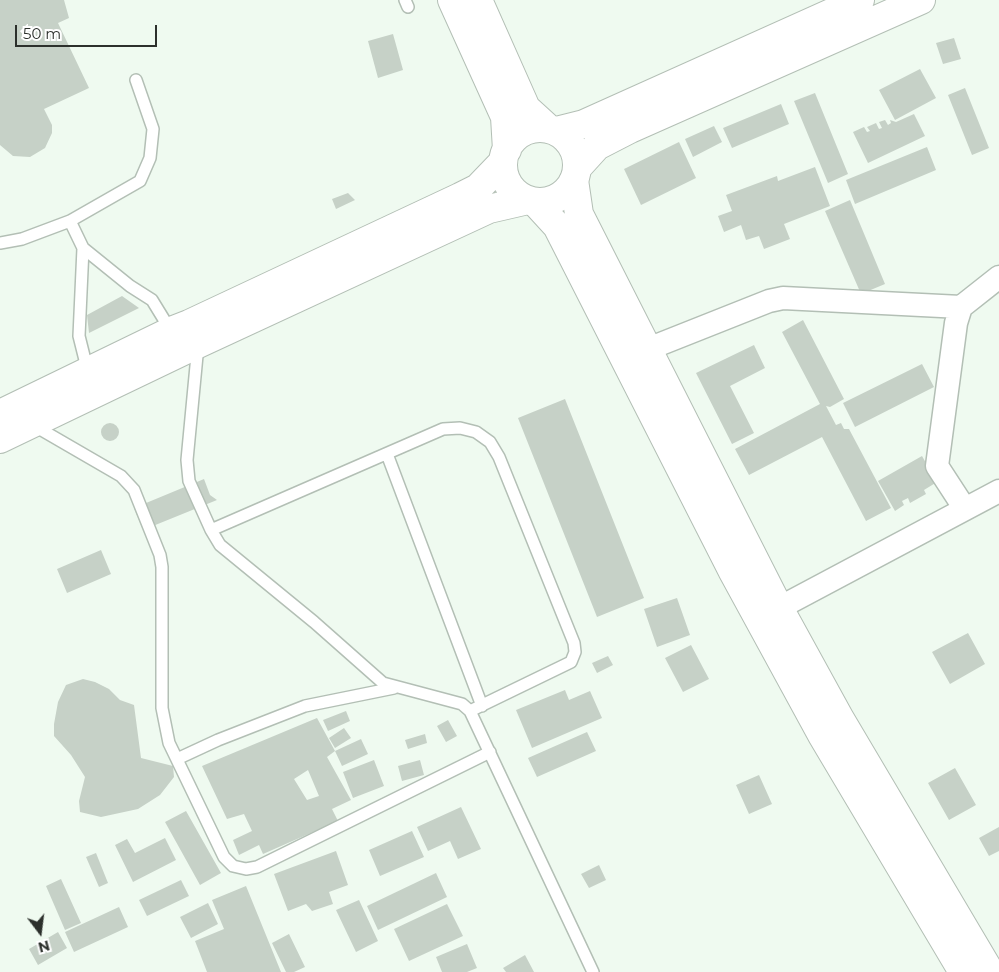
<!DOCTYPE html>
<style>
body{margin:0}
#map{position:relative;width:999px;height:972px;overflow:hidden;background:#effaf0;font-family:Montserrat,sans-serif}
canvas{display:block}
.north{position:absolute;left:15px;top:907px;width:50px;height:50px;-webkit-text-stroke:4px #fff;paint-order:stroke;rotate:165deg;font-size:14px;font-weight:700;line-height:20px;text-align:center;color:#2c302c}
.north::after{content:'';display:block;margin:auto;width:18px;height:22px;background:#2c302c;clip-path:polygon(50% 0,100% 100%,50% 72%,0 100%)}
.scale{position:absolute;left:15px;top:25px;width:142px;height:22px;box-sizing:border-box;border:2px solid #2c302c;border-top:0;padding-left:6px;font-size:15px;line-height:18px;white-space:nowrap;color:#2c302c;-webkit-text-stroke:4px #fff;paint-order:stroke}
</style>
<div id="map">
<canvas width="999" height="972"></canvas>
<div class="north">N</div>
<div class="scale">50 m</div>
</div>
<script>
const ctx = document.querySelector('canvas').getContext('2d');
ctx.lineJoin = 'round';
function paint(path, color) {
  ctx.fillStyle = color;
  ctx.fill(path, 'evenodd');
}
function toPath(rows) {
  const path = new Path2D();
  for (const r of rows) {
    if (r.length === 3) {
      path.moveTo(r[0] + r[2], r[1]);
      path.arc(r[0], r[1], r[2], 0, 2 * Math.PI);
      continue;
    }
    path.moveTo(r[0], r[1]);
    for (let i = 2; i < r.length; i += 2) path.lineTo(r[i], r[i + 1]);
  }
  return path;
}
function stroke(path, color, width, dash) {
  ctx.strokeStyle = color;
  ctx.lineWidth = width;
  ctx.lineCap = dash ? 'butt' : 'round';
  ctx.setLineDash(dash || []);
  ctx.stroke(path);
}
paint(toPath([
 [0,0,64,0,69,18,58,23,89,88,44,109,52,125,52,133,45,148,30,157,13,156,0,145],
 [393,34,403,70,378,78,368,41],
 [954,38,961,59,943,64,936,43],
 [920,69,936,98,895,120,879,90],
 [965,88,989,148,972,155,948,95],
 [815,93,848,174,828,183,794,101],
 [781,104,789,124,732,148,723,128],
 [914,114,925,136,868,163,853,132,864,127,867,132,870,131,867,127,876,123,879,129,882,128,879,122,885,120,888,125,891,123,890,120,896,122],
 [714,126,722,142,693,157,685,139],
 [679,142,696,178,641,205,624,169],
 [927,147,936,170,855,204,846,180],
 [815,167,830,206,784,224,790,239,764,249,759,236,746,240,741,225,724,232,718,216,732,211,726,195,777,176,778,181],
 [348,193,355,200,336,209,332,199],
 [850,200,885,284,861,294,825,211],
 [122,296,139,308,89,333,87,315],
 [803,320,844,399,830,407,826,406,836,425,841,423,844,429,849,429,891,508,866,521,822,437,749,475,735,449,820,404,782,332],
 [754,345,765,368,730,386,754,433,732,444,696,373],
 [922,364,934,387,855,427,843,403],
 [565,399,644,598,597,617,518,418],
 [110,432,9],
 [922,456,937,482,924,490,926,494,910,503,908,498,902,501,904,505,895,511,878,481],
 [204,479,210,495,217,500,143,530,134,508],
 [101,550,111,574,67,593,57,569],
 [677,598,690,635,657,647,644,609],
 [968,633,985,664,950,684,932,652],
 [691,645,709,679,683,692,665,658],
 [608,656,613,665,597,673,592,663],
 [83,679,95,682,109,689,120,700,134,705,141,758,173,766,174,777,160,795,138,809,101,817,80,812,79,801,85,777,71,755,54,736,54,724,58,702,66,685],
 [565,690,569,700,590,691,602,718,532,748,516,710],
 [346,711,350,721,328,731,323,720],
 [317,718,335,751,327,757,351,800,332,809,338,821,263,854,259,845,239,855,233,840,252,831,244,814,227,819,202,766],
 [308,770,319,796,307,800,294,779],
 [448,720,457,736,446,742,437,726],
 [344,728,351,738,335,748,329,738],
 [587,732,596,751,537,777,528,758],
 [425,734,427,743,408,749,405,740],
 [361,739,368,754,342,766,335,751],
 [374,760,384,786,353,798,343,772],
 [420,760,424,775,402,781,398,766],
 [955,768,976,805,949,820,928,783],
 [759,775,772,804,749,814,736,785],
 [461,807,481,849,458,859,450,841,428,851,417,827],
 [186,811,221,873,200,885,165,822],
 [999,827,999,851,989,856,979,838],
 [412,831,424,857,380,876,369,850],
 [165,838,176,860,133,882,115,845,127,839,135,853],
 [336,851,348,885,329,892,333,904,312,911,306,904,288,911,274,874],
 [96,853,108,883,99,887,86,857],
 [599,865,606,880,589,888,581,874],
 [436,873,447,897,378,930,367,906],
 [61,879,81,923,65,930,46,886],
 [181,880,189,896,147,916,139,900],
 [246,886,281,972,207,972,195,941,224,929,212,900],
 [359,900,378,941,356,952,336,910],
 [208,903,218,924,191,938,180,917],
 [447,904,463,936,409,961,394,929],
 [119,907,128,927,74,952,65,932],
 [58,932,67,948,38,965,29,949],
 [289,934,305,967,294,972,286,972,272,943],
 [467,944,477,968,467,972,442,972,436,957],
 [525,955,534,972,506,972,503,968]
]), '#c6d1c7');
const service = toPath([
 [405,0,408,7],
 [70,221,83,248,130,286,152,300,171,331],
 [0,243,22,239,70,221,140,181,150,158,153,129,136,80],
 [83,248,79,336,88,372],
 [198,345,187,460,189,481,211,530,220,545,314,622,383,683,462,704,470,711,593,972],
 [33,425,121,476,134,490,160,555,162,567,162,708,169,743,224,857,233,866,246,869,257,867,490,752],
 [387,454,482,706],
 [211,530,443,429,460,428,476,432,490,442,499,457,574,643,575,652,571,662,470,711],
 [177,759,218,740,305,706,394,688]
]);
const minor = toPath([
 [648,349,769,301,783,298,961,307],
 [965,509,937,466,956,323,961,307,999,277],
 [779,608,999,491]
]);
const tertiary = toPath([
 [574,180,579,214,779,608,840,719,990,972],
 [535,202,557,226,732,570,822,735,963,972]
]);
const secondary = toPath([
 [452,0,505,117,507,150],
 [478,0,526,108,549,129],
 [540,165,37],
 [556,131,584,124,860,0],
 [577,168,597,146,630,129,921,0],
 [0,414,171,331,189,324,460,197,478,188,503,162],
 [0,439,198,344,489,209,528,200]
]);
stroke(service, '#b3bfb5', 14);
stroke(minor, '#b3bfb5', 25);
stroke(tertiary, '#b3bfb5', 30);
stroke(secondary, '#b3bfb5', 30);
stroke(service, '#fff', 11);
stroke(minor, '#fff', 22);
stroke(tertiary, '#fff', 28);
stroke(secondary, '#fff', 28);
</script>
